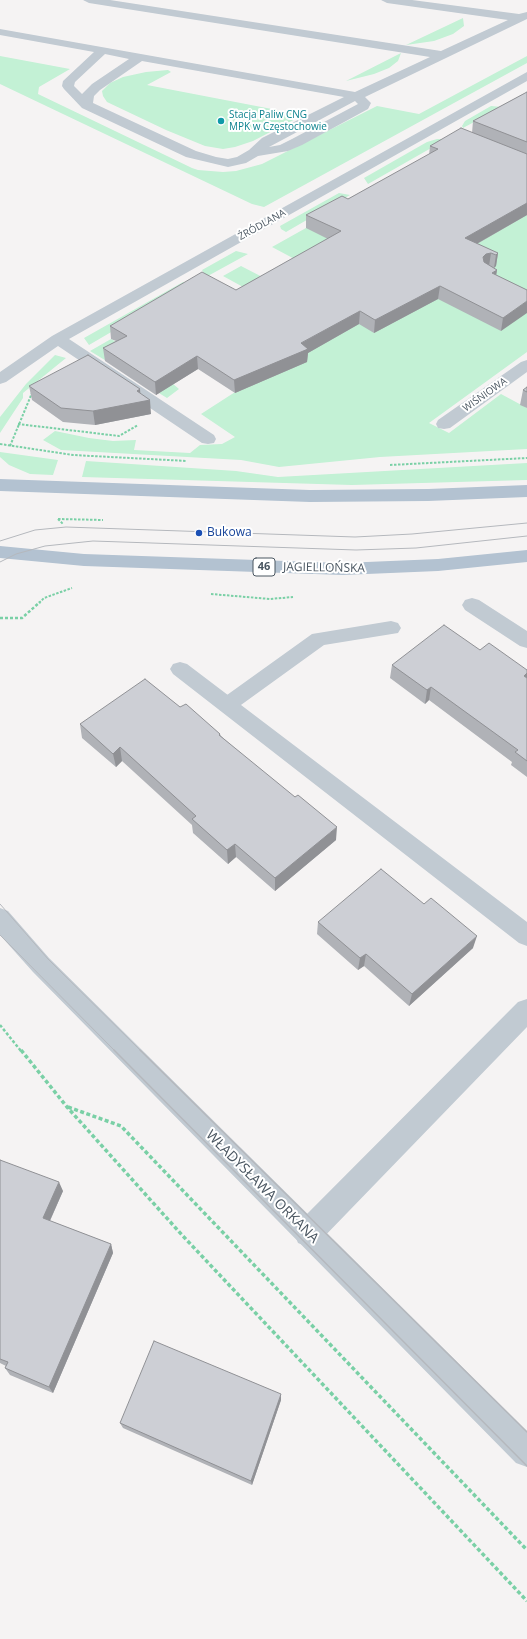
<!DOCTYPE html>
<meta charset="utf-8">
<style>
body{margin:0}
canvas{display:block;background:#f5f3f3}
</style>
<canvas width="527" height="1639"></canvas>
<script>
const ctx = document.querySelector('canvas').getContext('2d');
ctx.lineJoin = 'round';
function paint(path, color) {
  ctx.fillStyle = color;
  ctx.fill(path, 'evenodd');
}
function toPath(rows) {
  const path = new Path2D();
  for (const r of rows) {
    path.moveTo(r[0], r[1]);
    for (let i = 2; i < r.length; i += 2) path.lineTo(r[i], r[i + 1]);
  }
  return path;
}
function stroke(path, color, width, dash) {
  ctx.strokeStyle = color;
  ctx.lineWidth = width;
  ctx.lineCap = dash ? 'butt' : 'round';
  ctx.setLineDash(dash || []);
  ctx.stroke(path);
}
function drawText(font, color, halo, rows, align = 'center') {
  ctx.font = font + ' "Open Sans",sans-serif';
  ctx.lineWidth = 4;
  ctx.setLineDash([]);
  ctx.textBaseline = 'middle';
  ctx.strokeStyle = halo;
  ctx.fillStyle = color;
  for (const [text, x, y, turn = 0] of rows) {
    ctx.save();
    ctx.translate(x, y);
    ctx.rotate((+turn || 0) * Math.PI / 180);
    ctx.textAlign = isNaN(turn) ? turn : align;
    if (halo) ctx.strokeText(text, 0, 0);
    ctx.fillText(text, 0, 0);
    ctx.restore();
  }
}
paint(toPath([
 [463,18,464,26,453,34,434,41,406,45],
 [401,53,398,61,389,68,374,74,346,81],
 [0,56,70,69,39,87,38,94,192,168,198,170,223,172,236,171,262,164,377,106,419,114,527,56,527,63,264,207,252,204,0,84],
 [168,70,171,72,147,85,303,115,253,141,235,147,223,149,205,146,166,130,107,102,103,96,102,91,110,83,123,77,146,72],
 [491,106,502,107,463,128,462,126,465,121],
 [437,139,447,139,368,184,364,178,427,142],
 [339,193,350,195,286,232,281,229,280,226],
 [527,211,527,352,429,423,449,433,501,394,527,408,527,449,380,457,279,467,241,460,61,450,43,440,55,431,89,438,113,441,136,440,134,450,190,453,200,445,222,444,235,437,201,414,291,356,334,280,272,247,322,219],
 [236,251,248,254,206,277,202,270],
 [241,266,272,282,254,293,223,276],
 [183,282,195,283,89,345,84,338],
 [111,339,139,355,179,389,167,398,90,351],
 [55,355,66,358,23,393,23,398,0,433,0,417,26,384],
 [0,452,58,460,53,475,30,474,9,465,0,457],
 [86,461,236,471,278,477,527,463,527,480,352,485,82,477]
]), '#c3f1d5');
stroke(toPath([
 [18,424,119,436,138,425],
 [0,444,73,455,187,461],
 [10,446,32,393],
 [390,465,527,458],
 [58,519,103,520],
 [58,519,63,524],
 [211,594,270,599,293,597],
 [39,603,44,598,72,588]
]), '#7ad0a6', 2, [2.5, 1.5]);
stroke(toPath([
 [0,618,22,618,40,602],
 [0,1025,21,1051]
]), '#7ad0a6', 2.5, [3, 2]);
stroke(toPath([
 [21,1050,67,1107,182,1235,527,1601],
 [68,1107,121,1126,527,1550]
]), '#7ad0a6', 3.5, [4, 2.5]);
paint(toPath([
 [83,0,110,0,441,51,508,20,387,3,381,0,412,0,519,14,527,12,527,19,365,97,371,103,368,109,302,145,288,151,258,156,246,163,228,167,186,157,82,108,64,89,62,86,63,81,94,52,0,35,0,29,355,92,430,57,89,3,83,0],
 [105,54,129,59,92,84,82,94,74,86,75,82,105,54],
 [142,61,344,97,262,138,249,150,237,157,228,159,216,157,196,151,93,103,94,96,100,90,142,61],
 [355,101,358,104,292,139,280,145,269,147,355,101],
 [391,621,398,623,401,628,398,633,324,645,234,710,227,713,220,710,217,705,220,700,312,634,391,621]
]), '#c1cad2');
paint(toPath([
 [527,72,527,81,69,339,214,435,216,439,214,443,208,444,202,443,58,346,6,382,0,384,0,372,52,336,527,72],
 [527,360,527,372,450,428,444,429,438,428,436,424,438,420,521,362,527,360],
 [472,598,479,600,527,631,527,648,520,646,465,610,462,605,465,600,472,598],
 [180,662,187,664,527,922,527,946,519,943,173,674,170,669,173,664,180,662],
 [527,999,527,1027,318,1243,308,1247,298,1243,294,1233,298,1223,518,1002,527,999]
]), '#c1cad2');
paint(toPath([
 [0,908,8,911,49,958,527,1431,527,1467,516,1463,33,972,0,935,0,908]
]), '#c1cad2');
paint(toPath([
 [0,479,310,490,428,489,527,485,527,497,428,501,310,502,0,491,0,479],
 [0,546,84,554,343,563,438,559,527,550,527,562,438,571,343,575,84,566,0,558,0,546]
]), '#b3c2d1');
stroke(toPath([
 [0,541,35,530,66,527,355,537,412,534,527,523],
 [0,562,16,554,45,546,93,541,356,550,416,548,527,536],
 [0,904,48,959,141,1051],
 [0,935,115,1051]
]), '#b5b8bd', 1);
stroke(toPath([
 [114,1050,527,1466],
 [140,1050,527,1432]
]), '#b5b8bd', 1.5);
paint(toPath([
 [527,92,527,215,477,244,498,253,496,266,494,268,497,270,496,275,527,290,501,331,438,299,374,333,359,324,308,353,307,362,235,393,198,369,156,395,105,361,103,348,116,341,111,339,110,326,236,290,328,239,306,228,306,215,348,199,429,155,430,146,472,133,473,121],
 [29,386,140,394,151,414,95,425,63,422,32,400],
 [527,387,527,408,520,405,523,390],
 [480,650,527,670,527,777,511,765,512,762,429,700,425,704,390,678,392,665],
 [80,724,220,734,221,736,336,840,275,891,236,857,228,864,193,833,192,825,122,761,116,767,82,738],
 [318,922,473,948,409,1006,364,966,358,970,317,934],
 [0,1160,63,1191,50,1221,111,1244,113,1253,53,1393,10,1375,5,1368,6,1366,0,1363],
 [281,1400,252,1485,123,1428,120,1423]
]), '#b0b2b7');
paint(toPath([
 [527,203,527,215,464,251,465,238],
 [491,253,489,266,484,267,483,257,486,254],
 [498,253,496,266,494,268,496,255],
 [497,270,495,282,492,273],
 [440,286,438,299,374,333,375,320],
 [527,301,527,313,501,331,503,318],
 [360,311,359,324,308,353,307,362,235,393,234,380],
 [197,356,198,369,156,395,155,382],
 [140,389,141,401,150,400,151,414,95,425,93,411],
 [527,673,527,681,524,676],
 [431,687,429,700,425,704,427,690],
 [120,747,122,761,116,767,113,754],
 [337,827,336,840,275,891,275,878],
 [235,844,236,857,228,864,227,850],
 [477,936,473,948,409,1006,412,994],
 [366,954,364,966,358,970,360,958],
 [59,1182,63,1191,47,1227,43,1218],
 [111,1244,113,1253,53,1393,49,1387],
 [281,1394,281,1400,252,1485,251,1481]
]), '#909195');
const building = toPath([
 [527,92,527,142,473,121,527,92],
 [461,128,527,154,527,203,465,238,498,253,496,255,491,253,486,254,483,257,484,262,497,270,492,273,527,290,527,301,503,318,440,286,375,320,360,311,301,343,308,349,234,380,197,356,155,382,103,348,127,336,110,326,202,272,236,290,341,231,306,215,342,196,348,199,438,149,430,146,461,128],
 [88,355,140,389,137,391,150,400,93,411,61,408,29,386,88,355],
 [527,387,527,392,523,390,527,387],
 [444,625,480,650,489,643,527,670,527,673,524,676,527,678,527,761,515,752,518,750,431,687,427,690,392,665,444,625],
 [145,679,180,707,186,704,220,734,219,735,295,797,298,795,337,827,275,878,235,844,227,850,192,819,196,816,120,747,113,754,80,724,145,679],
 [381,869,424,904,431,898,477,936,412,994,366,954,360,958,318,922,381,869],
 [0,1160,59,1182,43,1218,111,1244,49,1387,5,1368,8,1362,0,1359,0,1160],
 [154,1341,281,1394,251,1481,120,1423,154,1341]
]);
paint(building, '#cdcfd5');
stroke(building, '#909195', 1);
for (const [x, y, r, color] of [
 [221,121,4,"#0f9aa8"],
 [199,533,4,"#1a4fb4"]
]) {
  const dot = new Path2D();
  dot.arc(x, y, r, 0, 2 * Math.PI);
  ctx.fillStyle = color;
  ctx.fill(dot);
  stroke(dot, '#fff', 1.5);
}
drawText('10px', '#0d838f', '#fff', [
 ["Stacja Paliw CNG",229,115],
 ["MPK w Częstochowie",229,127]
], 'left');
drawText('10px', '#4a5661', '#fff', [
 ["ŹRÓDLANA",262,225,-29],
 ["WIŚNIOWA",485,395,-35]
]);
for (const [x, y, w] of [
 [264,567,22]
]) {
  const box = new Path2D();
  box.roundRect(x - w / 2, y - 9, w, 18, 3);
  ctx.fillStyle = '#fff';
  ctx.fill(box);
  stroke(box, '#4a5661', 1);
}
drawText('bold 11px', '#4a5661', null, [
 ["46",264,567]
]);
drawText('12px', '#164399', '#fff', [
 ["Bukowa",207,533]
], 'left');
drawText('12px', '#4a5661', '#fff', [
 ["JAGIELLOŃSKA",324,568,1]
]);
drawText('14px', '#4a5661', '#fff', [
 ["WŁADYSŁAWA ORKANA",262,1187,45]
]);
</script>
